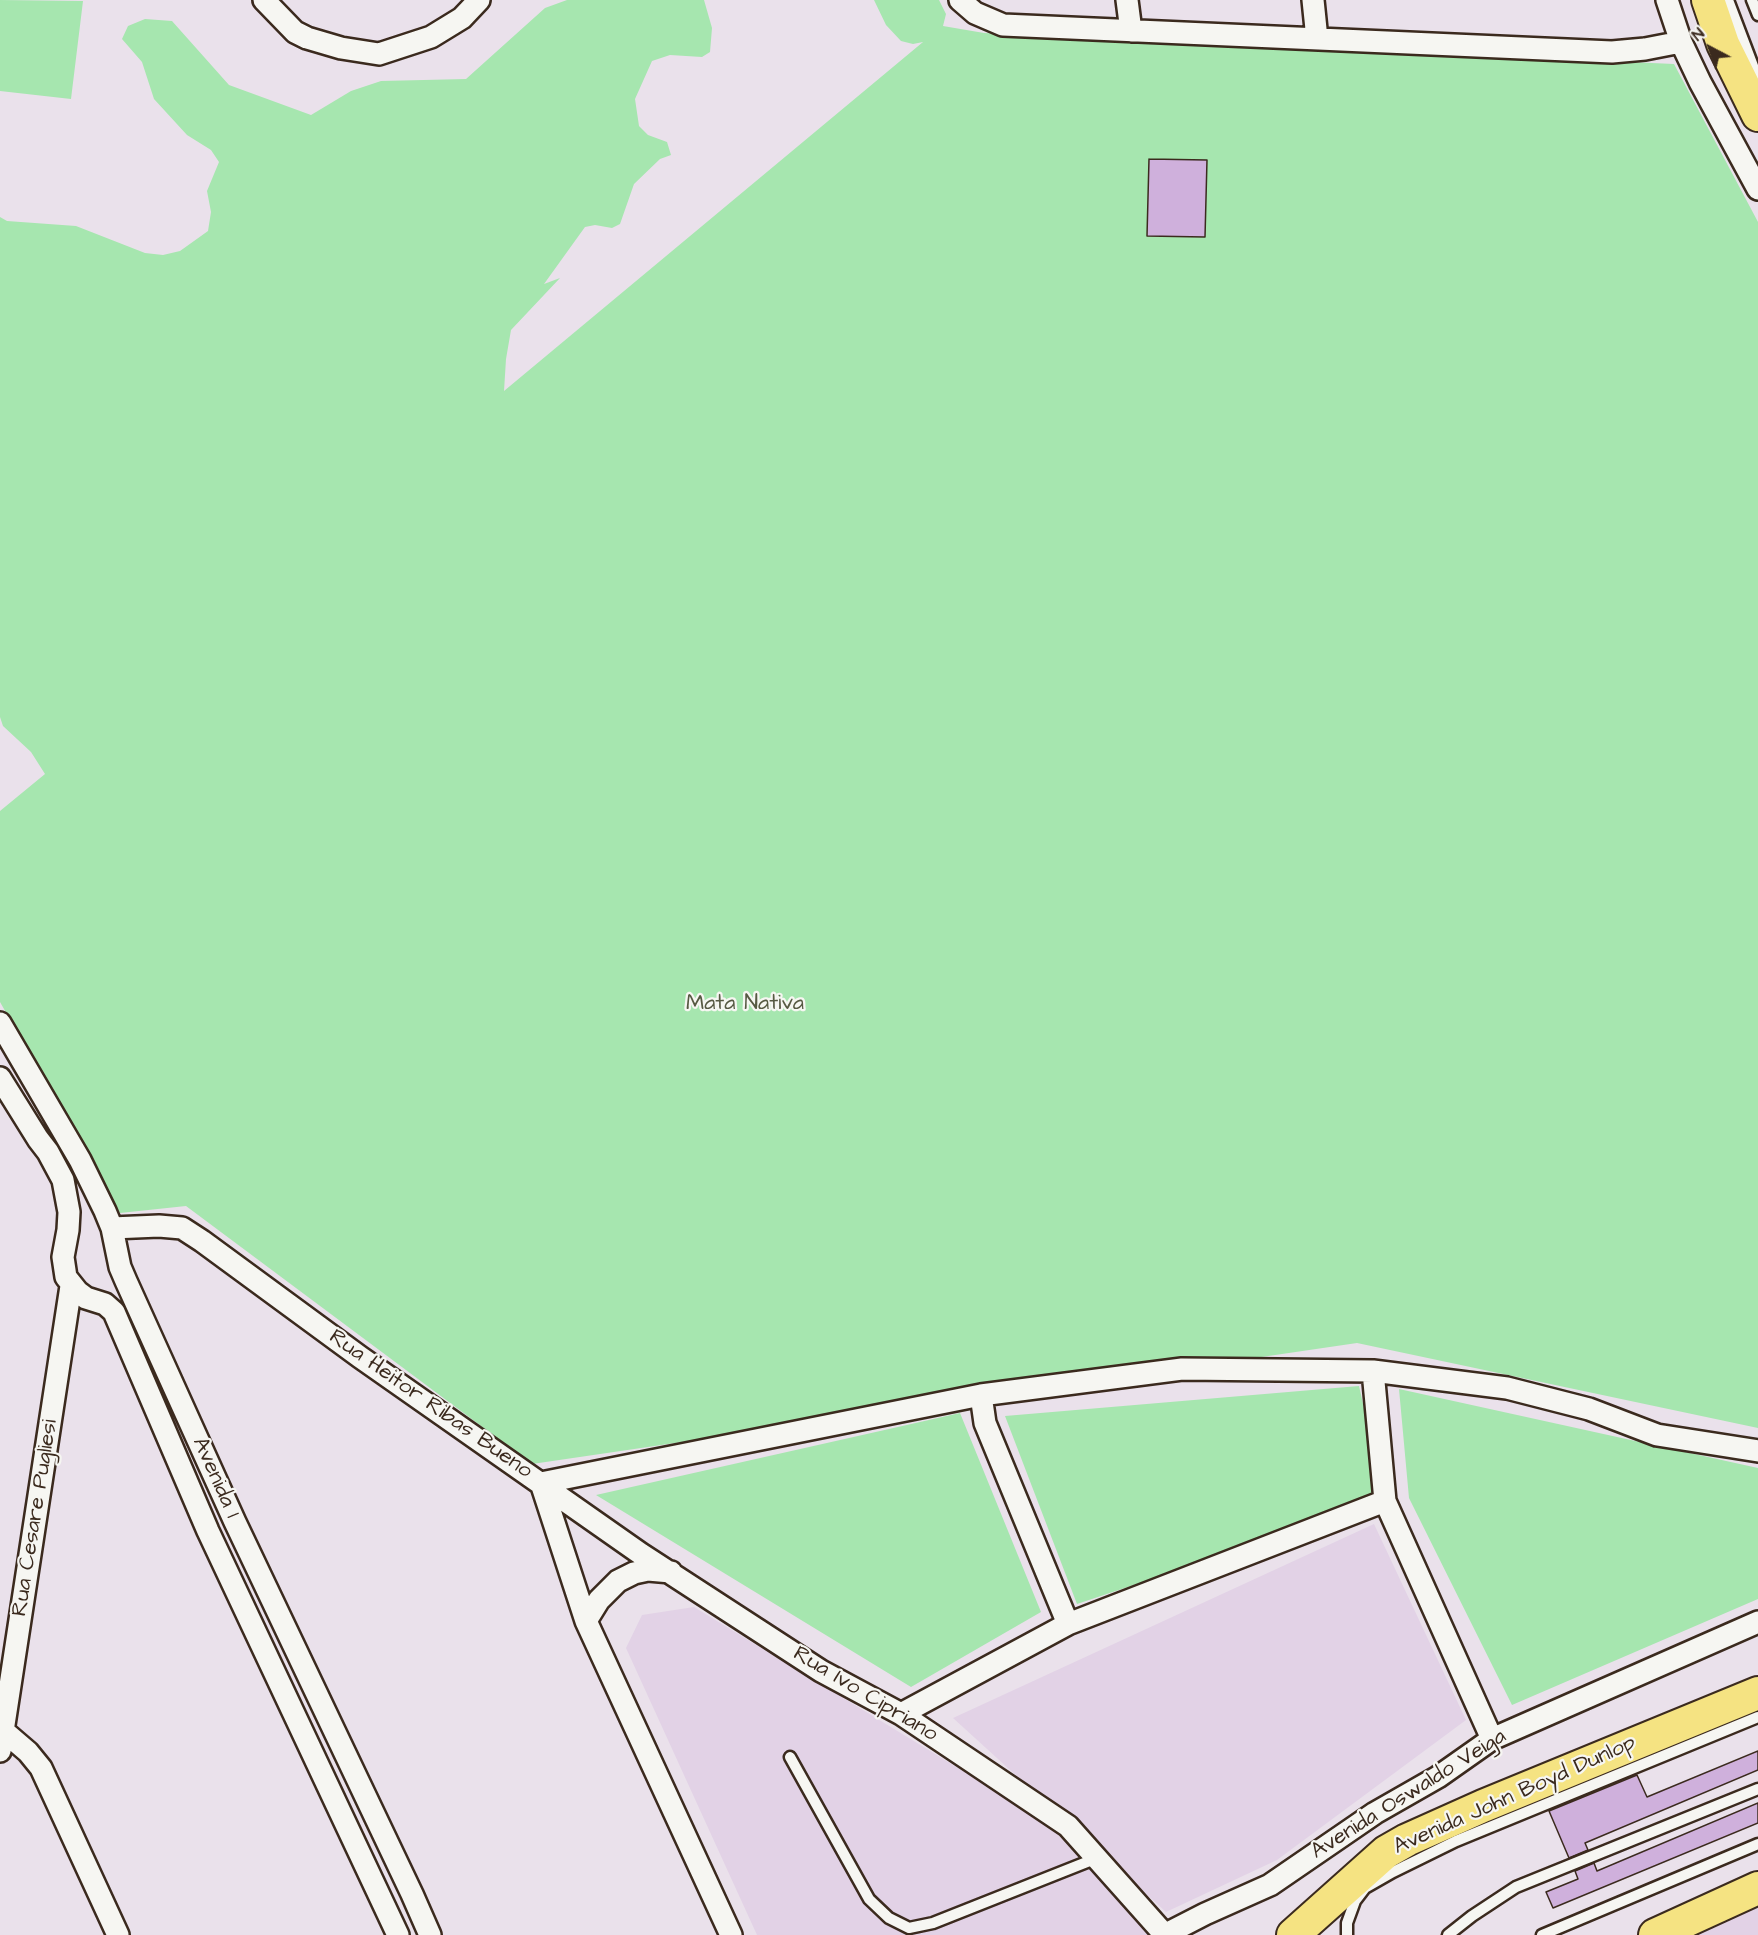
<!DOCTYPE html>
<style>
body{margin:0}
#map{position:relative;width:1758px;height:1935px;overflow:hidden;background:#eae1eb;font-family:"Architects Daughter",sans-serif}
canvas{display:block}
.north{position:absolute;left:1680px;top:18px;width:60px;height:60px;-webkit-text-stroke:4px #f6f6f2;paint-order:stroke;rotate:319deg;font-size:16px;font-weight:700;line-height:24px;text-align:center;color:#3b2a1e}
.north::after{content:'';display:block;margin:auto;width:21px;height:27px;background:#3b2a1e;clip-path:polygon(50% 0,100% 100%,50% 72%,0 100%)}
</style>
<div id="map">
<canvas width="1758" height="1935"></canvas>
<div class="north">N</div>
</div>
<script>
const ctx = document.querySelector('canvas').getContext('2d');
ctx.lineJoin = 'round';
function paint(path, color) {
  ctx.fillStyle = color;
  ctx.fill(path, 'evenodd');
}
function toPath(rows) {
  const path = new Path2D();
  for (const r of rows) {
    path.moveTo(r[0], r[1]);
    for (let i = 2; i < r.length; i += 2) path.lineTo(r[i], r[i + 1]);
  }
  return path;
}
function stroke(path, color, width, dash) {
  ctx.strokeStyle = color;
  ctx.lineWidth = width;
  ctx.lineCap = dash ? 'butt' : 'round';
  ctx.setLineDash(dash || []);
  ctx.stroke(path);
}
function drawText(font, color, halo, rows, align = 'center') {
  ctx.font = font + ' "Architects Daughter",sans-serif';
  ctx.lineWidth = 4.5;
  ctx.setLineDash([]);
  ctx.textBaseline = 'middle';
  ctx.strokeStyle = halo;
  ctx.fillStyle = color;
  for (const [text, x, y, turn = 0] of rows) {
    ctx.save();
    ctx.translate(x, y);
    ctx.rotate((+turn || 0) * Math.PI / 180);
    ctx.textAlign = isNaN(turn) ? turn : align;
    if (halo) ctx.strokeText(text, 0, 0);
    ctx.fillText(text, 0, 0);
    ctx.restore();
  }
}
paint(toPath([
 [1374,1524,1466,1720,1277,1860,1166,1912,953,1718],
 [694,1607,1045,1821,1151,1935,757,1935,626,1648,642,1615],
 [1758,1907,1758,1935,1694,1935]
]), '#e2d2e6');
paint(toPath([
 [0,0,83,1,71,99,0,91],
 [567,0,704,0,712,28,710,52,702,57,670,55,652,61,635,99,639,126,648,135,667,142,671,155,660,159,634,184,620,224,612,228,595,225,585,227,544,284,560,278,511,330,506,359,504,391,923,42,913,44,901,41,886,25,874,0,939,0,946,14,943,26,984,33,1674,64,1758,222,1758,1428,1357,1343,532,1464,186,1206,120,1213,0,1002,0,811,45,774,31,752,3,726,0,717,0,217,7,221,76,226,145,253,163,255,180,251,208,231,211,212,207,191,219,162,211,150,187,135,154,99,142,62,122,39,128,26,145,19,172,21,229,85,311,115,351,91,381,81,466,79,545,8],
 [1359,1386,1385,1501,1077,1604,1005,1416],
 [1399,1389,1758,1468,1758,1599,1512,1705,1409,1498],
 [960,1413,1041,1612,911,1687,596,1495]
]), '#a6e6af');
const building = toPath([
 [1149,159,1207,160,1205,237,1147,236,1149,159],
 [1758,1751,1758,1770,1585,1843,1588,1850,1569,1858,1549,1811,1637,1775,1647,1797,1758,1751],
 [1758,1803,1758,1823,1553,1908,1546,1892,1578,1879,1575,1871,1594,1863,1597,1871,1758,1803]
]);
paint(building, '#cfb0dc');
stroke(building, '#3b2a1e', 1.5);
const service = toPath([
 [1728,0,1758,79],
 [1752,0,1758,15],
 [790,1757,869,1899,889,1918,909,1928,933,1923,1097,1858],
 [1347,1935,1347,1923,1355,1901,1365,1888,1393,1872,1456,1841,1758,1717],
 [1448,1935,1472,1916,1516,1887,1758,1789],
 [1542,1935,1758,1844]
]);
const minor = toPath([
 [264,0,295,32,307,38,341,48,379,54,431,37,462,18,479,0],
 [960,0,975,13,1003,25,1612,52,1645,49,1681,42],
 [1127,0,1131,31],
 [1313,0,1317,39],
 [1667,0,1681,42,1700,82,1758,189],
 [0,1023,80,1160,105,1211,112,1228,120,1267,126,1281,235,1522,412,1894,430,1935],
 [0,1078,38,1139,48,1152,63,1180,69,1212,68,1230,63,1257,66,1277,78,1292,86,1298,105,1304,114,1312,208,1531,398,1935],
 [112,1228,159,1226,182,1228,202,1241,360,1357,641,1554,821,1671,901,1714,1068,1826,1165,1935],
 [1373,1371,1385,1501,1492,1739],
 [981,1395,985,1423,1068,1624],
 [541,1483,981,1395,1182,1369,1373,1371,1507,1388,1589,1409,1657,1435,1758,1451],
 [541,1483,586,1621,731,1935],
 [586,1621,599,1600,618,1581,634,1573,648,1570,671,1572],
 [901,1714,1068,1624,1385,1501],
 [0,1728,28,1752,41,1768,118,1935],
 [0,1751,71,1286],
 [1164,1935,1205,1914,1270,1885,1375,1813,1438,1777,1492,1739,1758,1622]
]);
const primary = toPath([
 [1708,0,1723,44,1758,115],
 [1293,1935,1386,1852,1407,1840,1483,1806,1758,1693],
 [1655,1935,1758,1888]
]);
stroke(service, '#3b2a1e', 15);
stroke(minor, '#3b2a1e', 26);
stroke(primary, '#3b2a1e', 36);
stroke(service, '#f6f6f2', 10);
stroke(minor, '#f6f6f2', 21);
stroke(primary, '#f5e382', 32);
drawText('22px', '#565942', '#f6f6f2', [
 ["Mata Nativa",745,1004]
]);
drawText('22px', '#3b2a1e', '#f6f6f2', [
 ["Rua Heitor Ribas Bueno",430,1405,35],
 ["Avenida 1",215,1478,66],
 ["Rua Cesare Pugliesi",36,1518,-81],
 ["Rua Ivo Cipriano",865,1695,31],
 ["Avenida Oswaldo Veiga",1409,1795,-32],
 ["Avenida John Boyd Dunlop",1515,1796,-24]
]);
</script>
